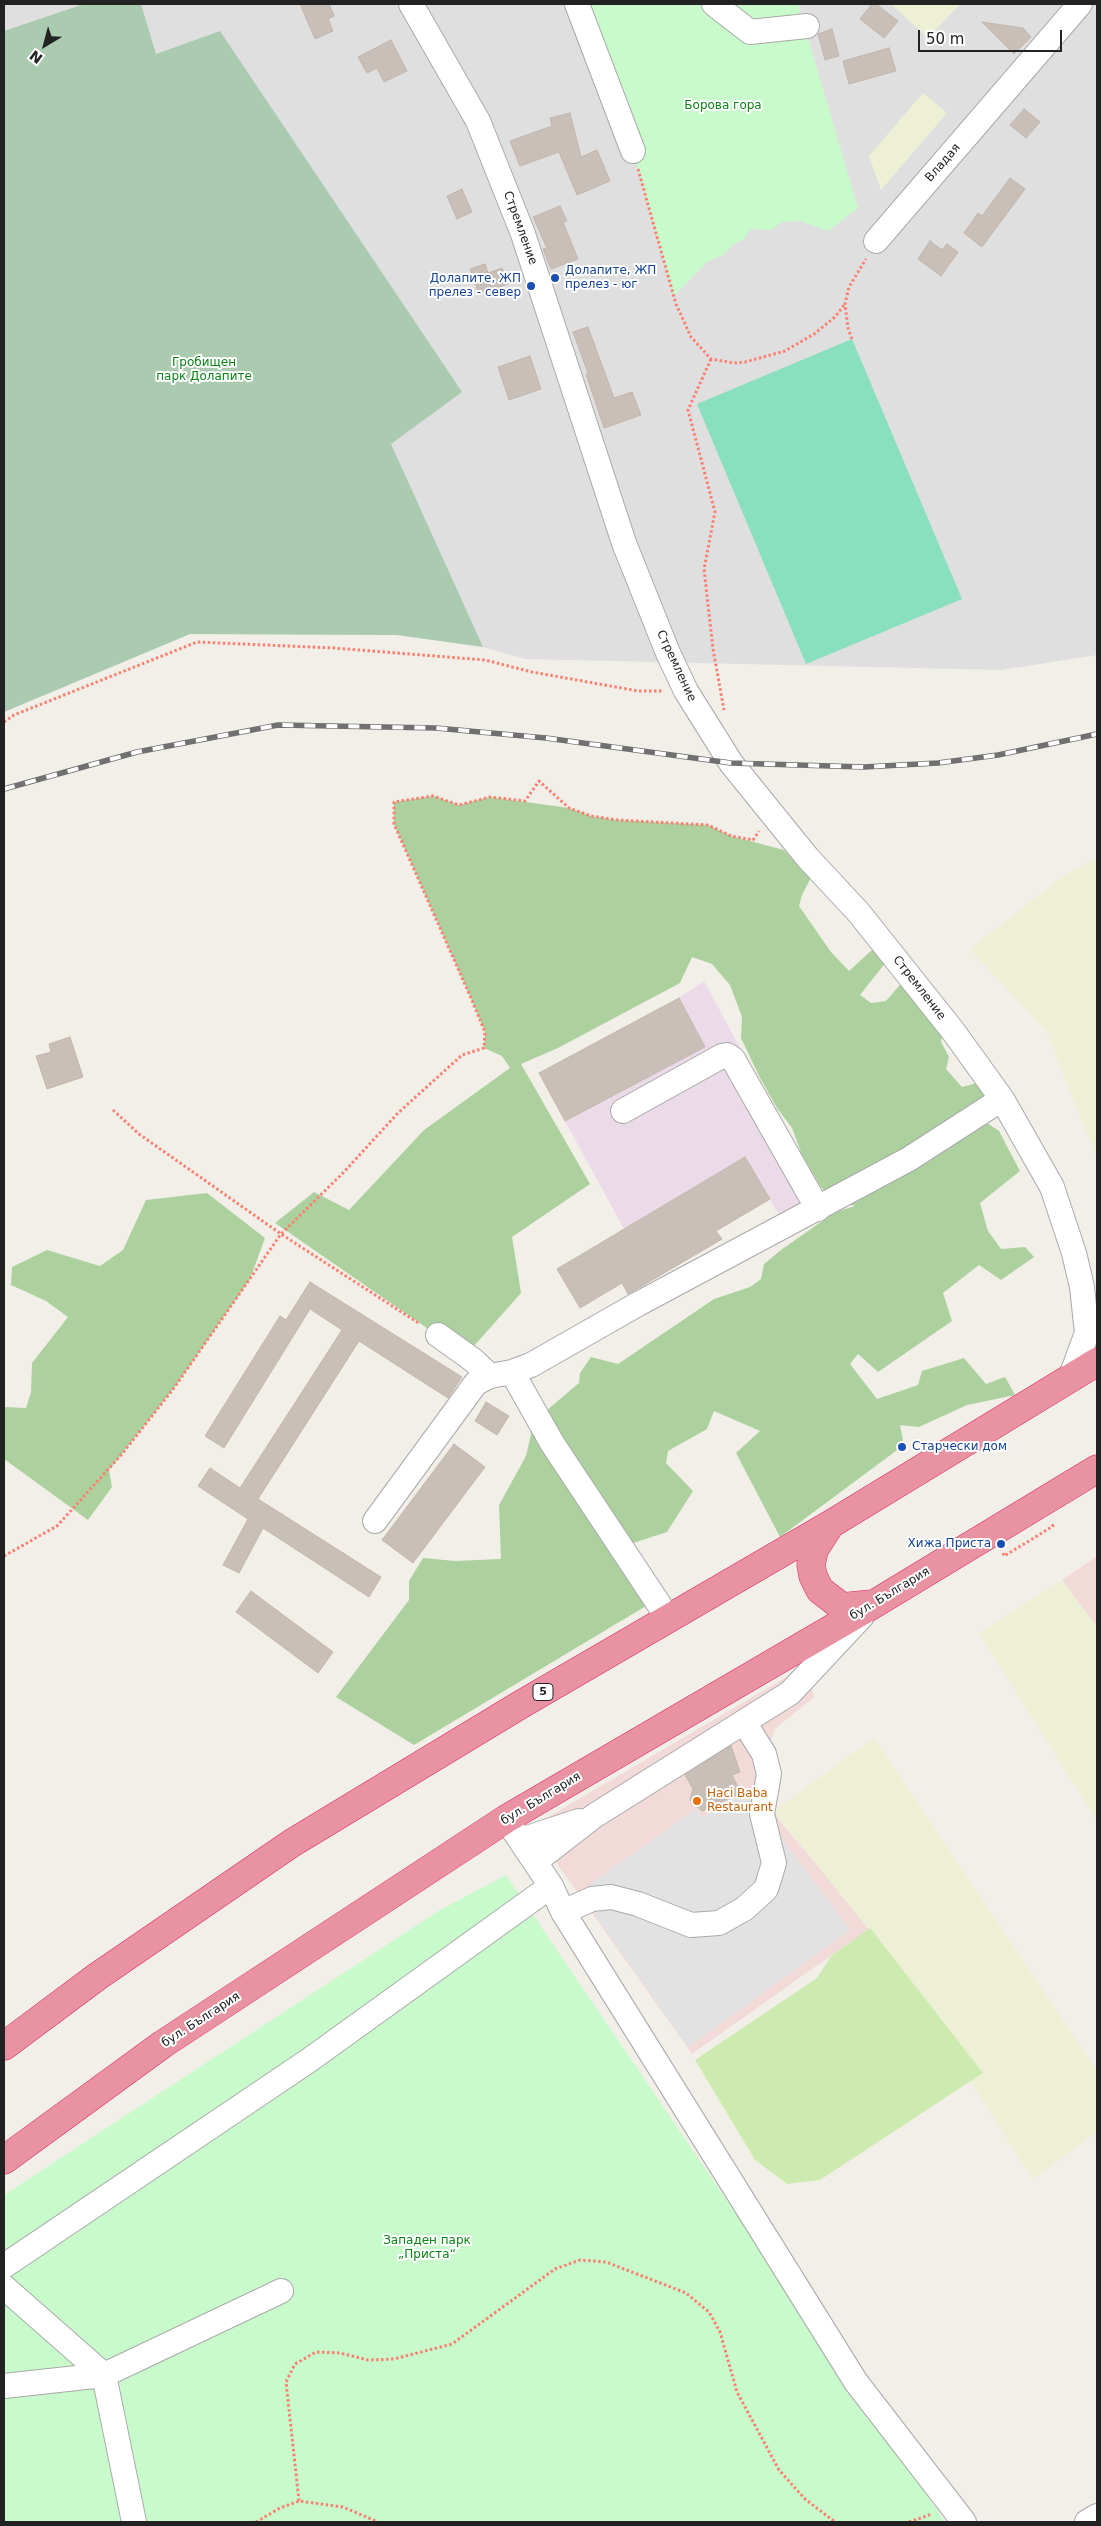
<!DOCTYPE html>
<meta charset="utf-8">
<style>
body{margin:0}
#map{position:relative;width:1101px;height:2526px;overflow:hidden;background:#f2efe9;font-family:"DejaVu Sans",sans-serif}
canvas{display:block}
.frame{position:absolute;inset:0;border:5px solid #222;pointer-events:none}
.north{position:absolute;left:20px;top:20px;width:50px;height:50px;-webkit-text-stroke:4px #fff;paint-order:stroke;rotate:217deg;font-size:14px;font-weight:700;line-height:20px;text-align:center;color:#222}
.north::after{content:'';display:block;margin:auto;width:18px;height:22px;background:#222;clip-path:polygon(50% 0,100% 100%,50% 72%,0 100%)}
.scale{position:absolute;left:918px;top:30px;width:144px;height:22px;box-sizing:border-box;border:2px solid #222;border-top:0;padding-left:6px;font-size:15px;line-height:18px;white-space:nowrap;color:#222;-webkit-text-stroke:4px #fff;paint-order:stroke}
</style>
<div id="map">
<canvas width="1101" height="2526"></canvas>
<div class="frame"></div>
<div class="north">N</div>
<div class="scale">50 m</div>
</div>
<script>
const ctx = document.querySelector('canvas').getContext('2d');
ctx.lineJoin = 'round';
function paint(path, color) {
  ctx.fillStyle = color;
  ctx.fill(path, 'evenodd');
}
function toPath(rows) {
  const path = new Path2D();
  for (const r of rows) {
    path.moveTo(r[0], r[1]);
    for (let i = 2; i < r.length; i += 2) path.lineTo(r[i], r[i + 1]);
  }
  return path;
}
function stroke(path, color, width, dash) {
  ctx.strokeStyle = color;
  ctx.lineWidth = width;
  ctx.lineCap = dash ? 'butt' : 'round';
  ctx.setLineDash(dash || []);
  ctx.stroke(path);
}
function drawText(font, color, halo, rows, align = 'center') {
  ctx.font = font + ' "DejaVu Sans",sans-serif';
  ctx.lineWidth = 4;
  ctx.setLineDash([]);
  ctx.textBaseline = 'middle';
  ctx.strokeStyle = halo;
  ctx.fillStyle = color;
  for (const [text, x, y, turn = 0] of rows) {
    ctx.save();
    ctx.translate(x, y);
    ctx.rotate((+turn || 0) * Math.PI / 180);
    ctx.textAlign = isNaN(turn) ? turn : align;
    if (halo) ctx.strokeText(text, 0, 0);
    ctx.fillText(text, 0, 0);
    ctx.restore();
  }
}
paint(toPath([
 [4,4,1097,4,1097,655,1001,670,525,659,483,647,397,635,190,634,4,712]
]), '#e0dfdf');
paint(toPath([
 [1097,1556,1097,1627,1062,1580],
 [800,1669,815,1696,775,1729,758,1775,779,1820,870,1928,692,2054,531,1827]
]), '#f2dad9');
paint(toPath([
 [704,981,824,1204,787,1228,745,1157,624,1229,565,1121,705,1047,679,998]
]), '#ebdbe8');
paint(toPath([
 [891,4,960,4,928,38],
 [923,93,947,113,881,190,869,156],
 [1097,858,1097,1159,1047,1032,970,949,1065,875],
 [1062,1580,1097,1627,1097,1821,979,1633],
 [874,1738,1097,2071,1097,2132,1033,2179,970,2081,983,2073,774,1811]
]), '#eef0d5');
paint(toPath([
 [870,1928,983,2073,820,2180,787,2184,755,2160,695,2060,817,1978,832,1955]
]), '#cdebb0');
paint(toPath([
 [433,796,459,805,490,797,569,808,591,816,617,820,708,825,731,836,784,850,794,861,807,857,815,870,802,895,799,906,831,952,849,971,873,949,886,962,860,995,871,1003,886,1001,904,980,944,1028,941,1042,949,1057,946,1069,962,1087,977,1083,988,1099,975,1115,999,1131,1020,1171,980,1203,988,1231,1001,1249,1025,1247,1034,1257,1001,1280,979,1265,943,1293,952,1321,878,1372,858,1354,850,1364,877,1399,918,1385,922,1371,964,1358,986,1384,1005,1377,1015,1395,967,1405,919,1427,900,1425,904,1445,780,1537,736,1453,760,1431,714,1411,707,1429,668,1451,666,1463,693,1491,667,1532,633,1543,618,1550,651,1603,414,1745,336,1697,409,1600,409,1581,423,1558,455,1561,501,1559,499,1505,526,1456,534,1421,579,1383,580,1373,591,1357,618,1364,714,1299,750,1287,761,1279,764,1264,781,1250,835,1212,855,1206,833,1199,821,1187,802,1155,792,1128,777,1108,760,1078,741,1038,742,1017,730,985,712,964,692,957,680,983,558,1048,521,1064,590,1184,512,1237,521,1293,466,1355,275,1223,314,1192,349,1210,424,1130,510,1068,502,1056,484,1048,485,1032,471,998,394,824,394,802],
 [207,1193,265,1238,250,1279,174,1388,109,1470,112,1487,88,1520,4,1459,4,1407,26,1408,31,1392,32,1363,68,1317,46,1301,11,1285,12,1267,47,1250,100,1266,123,1250,146,1200]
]), '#add19e');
paint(toPath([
 [84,4,141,4,156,54,220,31,462,392,391,444,483,647,397,635,190,634,4,712,4,31]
]), '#aacbaf');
paint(toPath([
 [577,4,798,4,858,208,828,231,801,221,782,222,771,230,751,229,742,241,735,243,723,255,707,262,674,296,633,151],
 [506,1875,945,2522,4,2522,4,2195,440,1910]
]), '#c8facc');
paint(toPath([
 [852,339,962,599,806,664,697,404]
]), '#88e0be');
paint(toPath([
 [746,1790,850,1930,688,2047,593,1912,590,1884,697,1808,703,1818]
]), '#e2e2e2');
const building = toPath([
 [300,4,329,4,334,16,328,19,333,31,315,39,300,4],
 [872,4,876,4,898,21,884,38,860,19,872,4],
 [982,22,1023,28,1031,37,1014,54,982,22],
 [832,29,839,56,825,60,818,34,832,29],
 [391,40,407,71,384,82,377,68,367,73,358,57,391,40],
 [889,48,896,71,849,84,843,61,889,48],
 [1024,109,1040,122,1026,138,1010,125,1024,109],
 [570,113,581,157,597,150,610,181,577,195,559,152,520,166,510,141,552,126,550,118,570,113],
 [1010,178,1025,189,982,247,964,233,978,213,982,216,1010,178],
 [462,189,472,212,457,219,447,196,462,189],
 [560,206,567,221,563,222,578,259,551,269,543,249,547,248,533,217,560,206],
 [930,241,942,250,947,244,958,252,941,276,918,259,930,241],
 [485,264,488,273,502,268,508,284,479,294,470,269,485,264],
 [588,327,614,398,632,392,641,415,604,428,586,374,588,373,573,332,588,327],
 [530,356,541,389,509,400,498,367,530,356],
 [679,998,705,1047,565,1121,539,1073,679,998],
 [70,1037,83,1077,47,1089,36,1056,51,1052,49,1044,70,1037],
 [745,1157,770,1199,716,1231,722,1239,642,1286,628,1294,622,1283,580,1308,557,1269,745,1157],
 [310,1282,462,1377,448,1398,359,1341,258,1499,381,1577,369,1597,263,1528,239,1573,223,1565,248,1519,198,1486,210,1468,240,1488,342,1330,310,1309,224,1448,205,1436,280,1316,286,1320,310,1282],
 [486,1402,509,1416,497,1435,475,1421,486,1402],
 [454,1444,485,1467,413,1563,382,1540,454,1444],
 [251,1591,333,1652,318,1673,236,1612,251,1591],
 [731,1746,740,1772,732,1775,741,1793,702,1811,690,1800,693,1789,685,1775,731,1746]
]);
paint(building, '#c7bfb8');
stroke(building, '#c4b6ab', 1);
const minor = toPath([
 [411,4,478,121,523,234,624,543,668,653,686,691,731,763,807,857,859,913,953,1031,1002,1099,1052,1187,1074,1253,1082,1287,1087,1333,1070,1379],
 [577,4,633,151],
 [714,4,750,32,807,26],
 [876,241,1080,4],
 [623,1111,722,1056,727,1055,733,1059,818,1209],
 [438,1335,473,1360,490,1376],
 [512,1372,552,1443,668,1618],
 [375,1521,476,1383,490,1376,512,1372,531,1365,638,1304,909,1159,1002,1099],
 [521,1840,579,1821],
 [536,1861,594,1816,790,1693,862,1616],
 [551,1886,563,1912,856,2382,964,2522],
 [563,1912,592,1899,611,1897,638,1904,691,1925,719,1923,744,1909,766,1889,774,1863,762,1814,769,1774,764,1754,744,1722],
 [4,2266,308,2061,551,1886,506,1819],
 [4,2287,104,2375,134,2522],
 [4,2386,104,2375,281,2291],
 [1087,2522,1097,2516]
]);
const highway = toPath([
 [830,1525,814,1550,811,1565,813,1576,820,1590,842,1607,872,1604],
 [4,2046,98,1976,292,1843,520,1705,831,1524,1097,1362],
 [4,2160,163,2044,506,1819,874,1604,1097,1469]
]);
stroke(minor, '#a9a9a9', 26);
stroke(highway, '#dc2a67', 29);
stroke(toPath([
 [638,169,676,304,691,337,711,359,734,363,745,362,785,351,814,334,835,317,845,304],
 [852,339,848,328,845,304,849,287,866,259],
 [711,359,688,410,715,512,704,569,713,649,724,710],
 [4,722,14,715,197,642,334,648,485,660,532,672,638,691,663,691],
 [113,1110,139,1134,281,1234,420,1324],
 [1003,1553,1004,1556,1029,1541,1053,1526,1051,1523],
 [4,1556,57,1526,122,1454,174,1388,281,1234,343,1173,398,1113,462,1055,484,1048,485,1032,471,998,394,824,394,802,433,796,459,805,490,797,525,801,539,781,569,808,591,816,617,820,708,825,731,836,753,840,759,831],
 [299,2501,286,2382,295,2364,316,2352,340,2353,368,2360,394,2359,452,2344,555,2269,580,2260,606,2262,686,2293,709,2312,720,2332,737,2392,779,2470,805,2499,835,2522],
 [256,2522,280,2508,299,2501,343,2507,378,2522],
 [909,2522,932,2514]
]), '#fa8072', 3, [2.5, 2.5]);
stroke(minor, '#fff', 24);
stroke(highway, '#e892a2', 28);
const rail = toPath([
 [4,789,137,752,278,725,436,728,546,738,731,763,864,767,938,763,998,755,1097,734]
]);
stroke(rail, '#707070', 5.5);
stroke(rail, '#fff', 4, [11]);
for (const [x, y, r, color] of [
 [555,278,5,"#1a4fb4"],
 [531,286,5,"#1a4fb4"],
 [902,1447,5,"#1a4fb4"],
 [1001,1544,5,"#1a4fb4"],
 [697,1801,5,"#e8710a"]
]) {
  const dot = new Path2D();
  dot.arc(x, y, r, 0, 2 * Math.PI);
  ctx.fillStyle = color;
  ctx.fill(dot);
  stroke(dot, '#fff', 2);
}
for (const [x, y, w] of [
 [543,1692,20]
]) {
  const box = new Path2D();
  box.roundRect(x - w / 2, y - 8.5, w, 17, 4);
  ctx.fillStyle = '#fff';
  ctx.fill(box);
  stroke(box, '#222', 1);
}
drawText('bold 11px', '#222', null, [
 ["5",543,1692]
]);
drawText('12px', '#0c8416', '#fff', [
 ["Борова гора",723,106],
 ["Гробищен",204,363],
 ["парк Долапите",204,377],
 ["Западен парк",427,2241],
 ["„Приста“",427,2255]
]);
drawText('12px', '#222', '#fff', [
 ["Владая",943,163,-49],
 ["Стремление",520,228,70],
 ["Стремление",676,666,65],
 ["Стремление",919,988,52],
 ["бул. България",890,1594,-31],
 ["бул. България",541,1799,-31],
 ["бул. България",201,2020,-33]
]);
drawText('12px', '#164399', '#fff', [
 ["Долапите, ЖП",565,271],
 ["прелез - юг",565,285],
 ["Долапите, ЖП",521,279,"right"],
 ["прелез - север",521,293,"right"],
 ["Старчески дом",912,1447],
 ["Хижа Приста",991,1544,"right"]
], 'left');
drawText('12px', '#c56008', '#fff', [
 ["Haci Baba",707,1794],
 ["Restaurant",707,1808]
], 'left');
</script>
